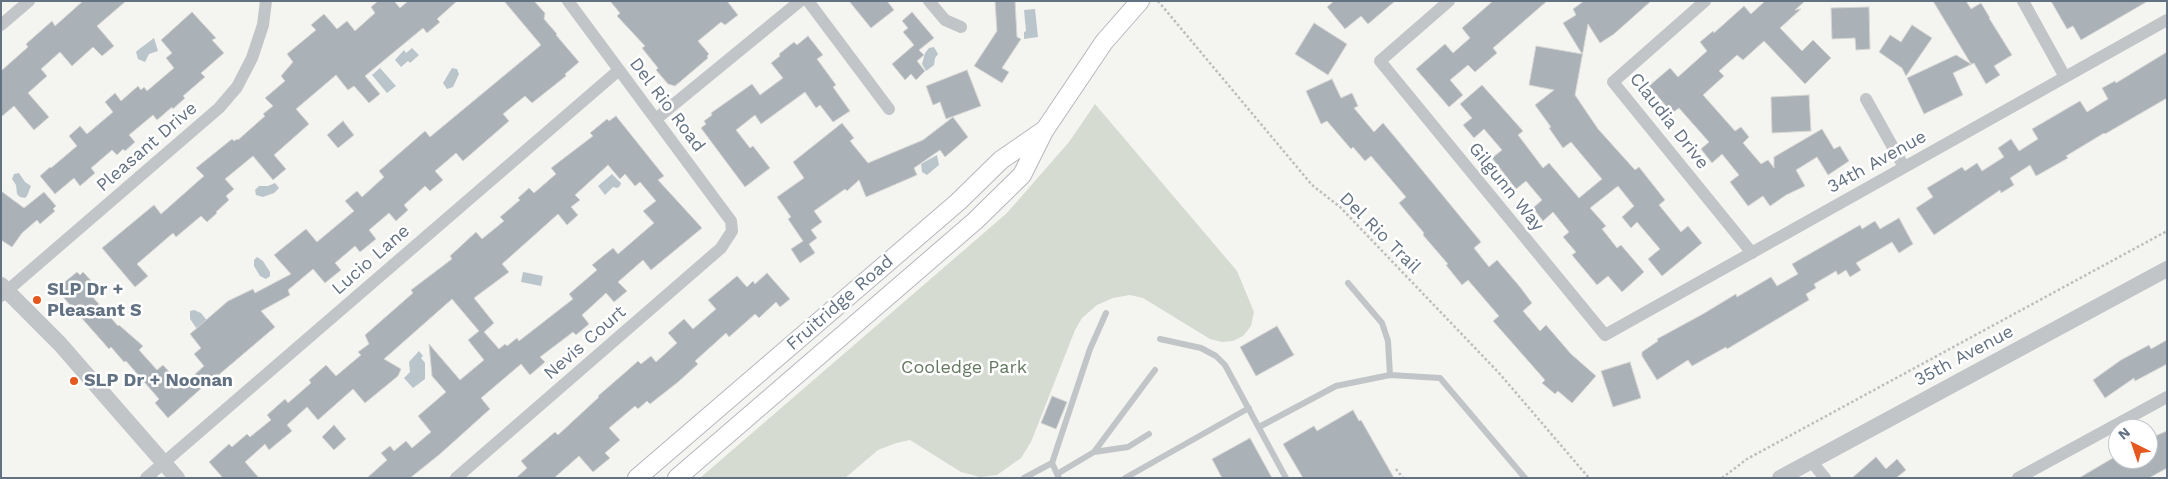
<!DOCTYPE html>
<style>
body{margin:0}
#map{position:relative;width:2168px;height:479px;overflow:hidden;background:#f4f4f0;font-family:"Work Sans",sans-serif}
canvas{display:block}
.frame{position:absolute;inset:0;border:2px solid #637282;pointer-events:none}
.north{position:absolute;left:2108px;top:419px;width:50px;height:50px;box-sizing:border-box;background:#fff;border:1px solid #c1c7cd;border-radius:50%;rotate:319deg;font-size:14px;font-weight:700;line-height:20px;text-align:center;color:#637282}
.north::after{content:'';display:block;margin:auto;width:18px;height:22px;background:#e5581f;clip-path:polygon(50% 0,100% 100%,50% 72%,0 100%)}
</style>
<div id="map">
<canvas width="2168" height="479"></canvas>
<div class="frame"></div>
<div class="north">N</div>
</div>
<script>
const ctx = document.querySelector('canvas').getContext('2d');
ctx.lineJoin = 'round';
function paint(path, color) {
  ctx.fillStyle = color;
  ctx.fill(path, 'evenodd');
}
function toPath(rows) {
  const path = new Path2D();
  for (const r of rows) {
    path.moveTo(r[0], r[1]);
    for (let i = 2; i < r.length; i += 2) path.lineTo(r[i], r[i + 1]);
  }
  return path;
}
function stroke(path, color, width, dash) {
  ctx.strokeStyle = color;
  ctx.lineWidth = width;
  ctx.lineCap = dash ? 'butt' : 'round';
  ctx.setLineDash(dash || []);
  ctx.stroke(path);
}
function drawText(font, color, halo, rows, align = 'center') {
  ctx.font = font + ' "Work Sans",sans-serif';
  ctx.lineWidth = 5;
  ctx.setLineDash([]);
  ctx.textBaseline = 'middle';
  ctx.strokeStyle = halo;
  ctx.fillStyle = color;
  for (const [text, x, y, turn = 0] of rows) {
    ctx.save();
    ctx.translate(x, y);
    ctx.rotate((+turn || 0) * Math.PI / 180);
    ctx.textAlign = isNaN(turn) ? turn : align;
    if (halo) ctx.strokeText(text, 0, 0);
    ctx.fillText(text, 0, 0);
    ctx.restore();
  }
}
paint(toPath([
 [1095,104,1237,271,1254,312,1251,326,1243,336,1233,341,1222,342,1210,339,1143,298,1130,295,1113,298,1097,305,1082,318,1075,330,1031,442,1021,458,997,475,980,477,961,472,910,440,896,443,878,450,845,478,700,478,1007,213,1069,142]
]), '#d5dbd1');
paint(toPath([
 [1035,9,1038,37,1024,39,1024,32,1026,31,1024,10],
 [154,38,158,51,149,54,145,62,138,59,136,52,138,50],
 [934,47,938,54,935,58,934,65,926,71,922,64,925,53,929,48],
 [412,48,419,55,410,63,408,61,401,67,395,60,404,50,406,53],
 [380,68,396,86,387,93,372,75],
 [452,68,457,69,459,74,453,87,447,89,443,83],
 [937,155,939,165,927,175,922,172,921,164],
 [19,173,25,182,31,186,27,196,25,198,20,197,17,194,16,185,12,179,14,174],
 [612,174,621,183,620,186,617,188,613,187,605,195,598,186],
 [275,183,279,188,274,193,263,197,256,195,255,190,259,186,268,186],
 [257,257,263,261,270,272,270,276,266,279,260,276,254,266,254,260],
 [523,272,543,276,541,286,521,282],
 [194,310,201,313,209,323,197,329,190,319,190,311],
 [419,351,423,356,421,358,425,363,425,379,413,388,404,378,410,372,409,362]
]), '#bac5cb');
const building = toPath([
 [83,1,126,1,97,26,114,46,102,56,93,47,72,66,60,52,41,69,47,76,28,93,49,117,34,130,14,106,1,117,1,71,28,47,26,44,52,21,55,26,83,1],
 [378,1,394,1,400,8,408,1,457,1,437,19,440,22,427,33,423,28,365,76,380,94,369,103,354,86,348,90,336,75,296,109,309,124,274,155,286,169,273,180,253,156,225,179,234,189,226,196,229,200,216,212,217,213,207,222,201,216,176,237,173,233,137,264,148,276,135,287,102,248,154,205,161,214,204,176,196,168,232,139,234,141,237,139,238,140,265,116,263,114,273,106,265,98,285,81,281,76,293,62,287,54,316,30,311,25,324,14,337,29,347,21,355,31,375,13,371,7,378,1],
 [504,1,534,1,545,13,544,19,557,34,556,35,579,62,565,74,566,76,532,103,525,96,503,114,509,121,463,161,456,153,435,171,443,180,430,191,425,186,404,205,408,210,396,221,389,213,369,230,376,239,360,252,355,246,335,263,341,270,325,283,313,269,288,290,290,295,261,311,275,327,215,378,214,377,168,418,155,403,159,399,126,361,124,362,111,347,109,349,56,289,77,272,80,275,83,272,98,288,91,295,118,326,119,325,143,346,139,350,157,370,163,365,182,386,204,366,194,354,201,348,190,334,228,301,253,289,255,293,291,274,274,255,306,229,317,242,354,211,345,201,357,191,362,197,384,177,379,171,425,131,430,137,541,45,504,1],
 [610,1,727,1,738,15,725,25,721,22,698,41,709,54,707,56,708,58,675,86,668,84,656,70,658,68,642,48,645,46,617,16,620,13,610,1],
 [849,1,887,1,894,10,871,28,849,1],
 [995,1,1015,1,1017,37,1021,39,1002,68,1009,72,1002,83,974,66,997,31,995,1],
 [1334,1,1395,1,1368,24,1361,16,1345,29,1327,7,1334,1],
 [1493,1,1547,1,1493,48,1497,53,1475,72,1468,65,1450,80,1463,95,1449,107,1416,69,1445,44,1453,53,1470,38,1462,28,1493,1],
 [1584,1,1651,1,1614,34,1600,43,1588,24,1575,95,1598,129,1635,170,1639,167,1665,200,1659,205,1681,232,1688,226,1702,243,1662,276,1648,259,1660,249,1637,222,1631,228,1622,217,1634,206,1618,186,1590,208,1606,226,1602,229,1617,248,1621,245,1644,272,1622,292,1608,276,1597,285,1572,255,1576,252,1563,237,1569,232,1553,212,1543,221,1533,208,1542,200,1526,181,1516,189,1492,158,1502,150,1484,129,1474,138,1463,125,1472,118,1460,104,1482,85,1523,131,1518,135,1543,168,1549,163,1579,198,1602,179,1571,142,1563,148,1549,128,1551,127,1535,105,1554,90,1529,85,1536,46,1582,54,1563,23,1576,15,1573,9,1584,1],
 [1765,1,1805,1,1795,10,1801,9,1780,28,1802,51,1813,40,1831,58,1805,84,1764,41,1743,60,1737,55,1719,71,1724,76,1703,95,1735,131,1741,127,1749,137,1743,143,1761,164,1768,160,1774,168,1774,157,1822,129,1834,149,1840,146,1849,161,1828,175,1817,157,1796,170,1805,186,1786,195,1770,206,1763,196,1748,206,1730,182,1739,175,1722,154,1712,163,1701,149,1709,142,1679,108,1672,113,1649,86,1670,68,1678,77,1707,51,1700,42,1713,31,1714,33,1744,6,1751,14,1765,1],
 [1933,1,1966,1,1971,9,1981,3,1990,18,1989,18,2012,55,1994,66,2000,75,1986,84,1974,63,1953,73,1963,95,1924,114,1907,78,1956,55,1971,64,1933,1],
 [2051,1,2148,1,2081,40,2073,26,2067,29,2051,1],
 [1869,7,1870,49,1856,50,1855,38,1832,39,1831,8,1869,7],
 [192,12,216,38,212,40,224,53,201,73,205,77,183,96,185,98,173,109,172,107,157,120,153,115,129,135,135,142,125,151,123,149,117,155,112,150,91,168,95,173,80,186,74,178,55,194,40,176,50,167,51,168,77,146,69,136,80,126,87,134,113,112,105,102,115,93,121,101,138,86,141,90,144,87,147,91,174,68,166,58,172,53,161,40,192,12],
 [912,12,934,38,919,50,924,55,917,61,925,71,916,80,911,74,905,80,892,64,914,45,903,32,908,28,902,21,912,12],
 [1314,23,1347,44,1328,75,1295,54,1314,23],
 [1912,25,1932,38,1906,76,1902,68,1879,52,1890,35,1901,42,1912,25],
 [808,36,823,55,817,59,836,85,833,87,850,111,833,122,820,105,816,108,805,92,761,124,755,115,736,130,750,148,753,146,770,168,745,187,701,128,706,124,704,121,712,115,711,113,752,84,760,95,783,78,771,63,780,56,779,54,794,42,797,45,808,36],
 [2167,52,2167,98,2105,134,2104,133,2066,156,2068,158,2036,176,2030,165,2010,178,2014,185,2001,193,2000,190,1934,235,1916,208,1933,197,1927,188,1962,167,1965,171,1977,163,1982,171,2004,157,1998,148,2011,139,2019,151,2038,139,2032,129,2080,101,2087,112,2108,99,2102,88,2115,81,2116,83,2167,52],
 [967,70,981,106,946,119,940,102,933,105,926,86,967,70],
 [1332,79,1341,98,1352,93,1358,106,1354,108,1374,132,1383,123,1394,136,1481,242,1474,248,1489,267,1497,260,1520,287,1532,303,1523,311,1540,331,1546,325,1571,354,1596,376,1572,403,1558,391,1555,394,1542,383,1545,380,1493,321,1499,316,1468,280,1462,285,1446,265,1448,264,1423,235,1424,233,1399,203,1406,197,1371,156,1365,161,1353,147,1351,149,1327,121,1321,124,1306,91,1332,79],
 [1809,95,1811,131,1772,133,1771,97,1809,95],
 [616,116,664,176,658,180,702,228,651,270,643,260,618,282,627,291,614,302,606,293,582,315,589,324,576,335,573,332,540,357,545,362,530,375,521,364,481,398,490,409,440,454,410,478,367,478,387,460,381,453,390,446,394,451,406,441,412,448,431,432,418,416,446,392,432,376,429,344,460,380,484,360,468,340,479,331,452,299,384,359,401,369,398,376,365,403,353,389,318,420,307,407,287,425,292,431,269,450,265,444,245,462,259,478,223,478,209,462,229,444,232,447,247,434,250,437,271,420,267,415,285,399,288,403,311,383,309,380,326,365,336,376,361,355,358,352,369,344,365,335,413,293,411,290,452,259,450,256,476,232,482,239,504,221,500,217,520,200,518,198,529,188,534,193,556,174,551,168,593,136,590,133,607,119,609,121,616,116],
 [608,165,620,179,625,174,635,186,640,182,656,201,643,211,654,223,618,254,613,248,592,265,597,270,569,294,573,299,519,341,517,338,507,346,505,344,499,349,484,332,494,323,474,298,509,272,502,264,558,214,567,225,578,215,571,207,580,200,575,195,608,165],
 [953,117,968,137,945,157,940,150,914,168,917,175,866,197,859,180,847,191,845,189,814,211,822,222,811,230,817,238,809,244,815,253,800,263,791,249,803,241,788,219,791,217,777,197,804,178,793,162,842,123,854,138,850,141,868,163,923,140,953,117],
 [343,121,354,135,338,148,327,135,343,121],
 [1,191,24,208,44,192,56,206,53,209,55,211,40,224,37,220,22,233,12,247,1,240,1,191],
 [1899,218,1913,244,1899,253,1892,242,1856,263,1861,270,1850,277,1846,270,1838,275,1836,271,1814,284,1816,288,1806,294,1809,300,1727,349,1726,347,1692,366,1688,360,1657,380,1642,356,1642,352,1658,341,1657,339,1703,314,1736,294,1737,297,1771,277,1777,286,1798,274,1792,264,1860,225,1862,229,1875,221,1880,229,1899,218],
 [767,273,790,299,780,307,776,302,759,318,755,314,729,337,726,333,695,361,698,364,678,382,650,404,647,401,638,409,635,406,609,428,620,440,605,453,610,458,593,472,579,456,554,478,516,478,527,468,521,461,555,432,558,435,599,397,598,396,628,370,638,361,641,364,651,356,656,362,677,343,668,333,684,319,693,329,716,309,708,300,737,276,747,287,753,281,755,284,767,273],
 [1277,326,1294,355,1256,376,1240,347,1277,326],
 [2167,340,2167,364,2135,381,2134,378,2105,398,2093,380,2121,360,2149,345,2151,349,2167,340],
 [1630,362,1641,398,1613,407,1601,371,1630,362],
 [1052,396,1067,402,1056,429,1041,423,1052,396],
 [1353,410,1359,421,1361,420,1394,478,1303,478,1283,444,1314,426,1317,431,1353,410],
 [334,425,346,439,334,450,322,437,334,425],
 [2167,431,2167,468,2149,478,2079,478,2118,455,2118,459,2148,459,2148,439,2167,431],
 [1250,438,1272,478,1222,478,1212,459,1250,438],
 [1876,457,1886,469,1897,459,1906,470,1896,478,1852,478,1876,457]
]);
paint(building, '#aab1b7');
stroke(building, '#d5d5d3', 1);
const secondary = toPath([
 [637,478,958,202,1001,160,1043,131],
 [677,478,975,221,1022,175,1044,131,1104,42,1140,1]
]);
stroke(secondary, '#b4b8bd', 20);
stroke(toPath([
 [1158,1,1312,185,1340,207,1499,373,1589,478],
 [1396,469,1403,478],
 [1722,478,1747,459,2167,231]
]), '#bbbdbf', 2.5, [2.5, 2.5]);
stroke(toPath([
 [1348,283,1382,323,1388,341,1390,375],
 [1160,339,1201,348,1216,356,1225,365,1286,478],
 [1259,427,1336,386,1390,375,1440,378,1525,478],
 [1094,452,1128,447,1149,434],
 [1057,474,1094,452,1155,370],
 [1024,478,1052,463],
 [1059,478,1052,463,1090,349,1106,313],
 [1125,478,1249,408]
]), '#c1c5c8', 6);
stroke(toPath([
 [808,1,889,109],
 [929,1,945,20,961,27],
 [1449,1,1380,61,1605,335,2167,20],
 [1705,1,1613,82,1752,253],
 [2023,1,2065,77],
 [1,25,29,1],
 [1866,99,1904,167],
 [656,119,800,1],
 [1,296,219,108,237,87,252,58,263,25,266,1],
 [1811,461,1825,478],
 [146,478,619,70],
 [456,478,721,248,732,231,731,221,568,1],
 [2018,478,2167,397]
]), '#c1c5c8', 12);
stroke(toPath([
 [1,285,60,344,177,478],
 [1780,478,2167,269]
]), '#c1c5c8', 16);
stroke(secondary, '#fff', 18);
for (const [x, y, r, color] of [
 [37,300,5,"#e5581f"],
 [74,381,5,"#e5581f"]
]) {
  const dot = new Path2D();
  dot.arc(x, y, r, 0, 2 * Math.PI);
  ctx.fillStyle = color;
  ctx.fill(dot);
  stroke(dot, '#fff', 2);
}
drawText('18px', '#637282', '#fff', [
 ["Del Rio Road",667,105,53],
 ["Claudia Drive",1669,121,52],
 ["Pleasant Drive",147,147,-41],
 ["34th Avenue",1877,162,-29],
 ["Gilgunn Way",1506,187,51],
 ["Del Rio Trail",1380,233,45],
 ["Lucio Lane",371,260,-41],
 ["Fruitridge Road",840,303,-41],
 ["Nevis Court",585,343,-41],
 ["35th Avenue",1964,356,-28]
]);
drawText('bold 18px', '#637282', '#fff', [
 ["SLP Dr +",47,290],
 ["Pleasant S",47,311],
 ["SLP Dr + Noonan",84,381]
], 'left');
drawText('18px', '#657962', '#fff', [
 ["Cooledge Park",964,368]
]);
</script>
